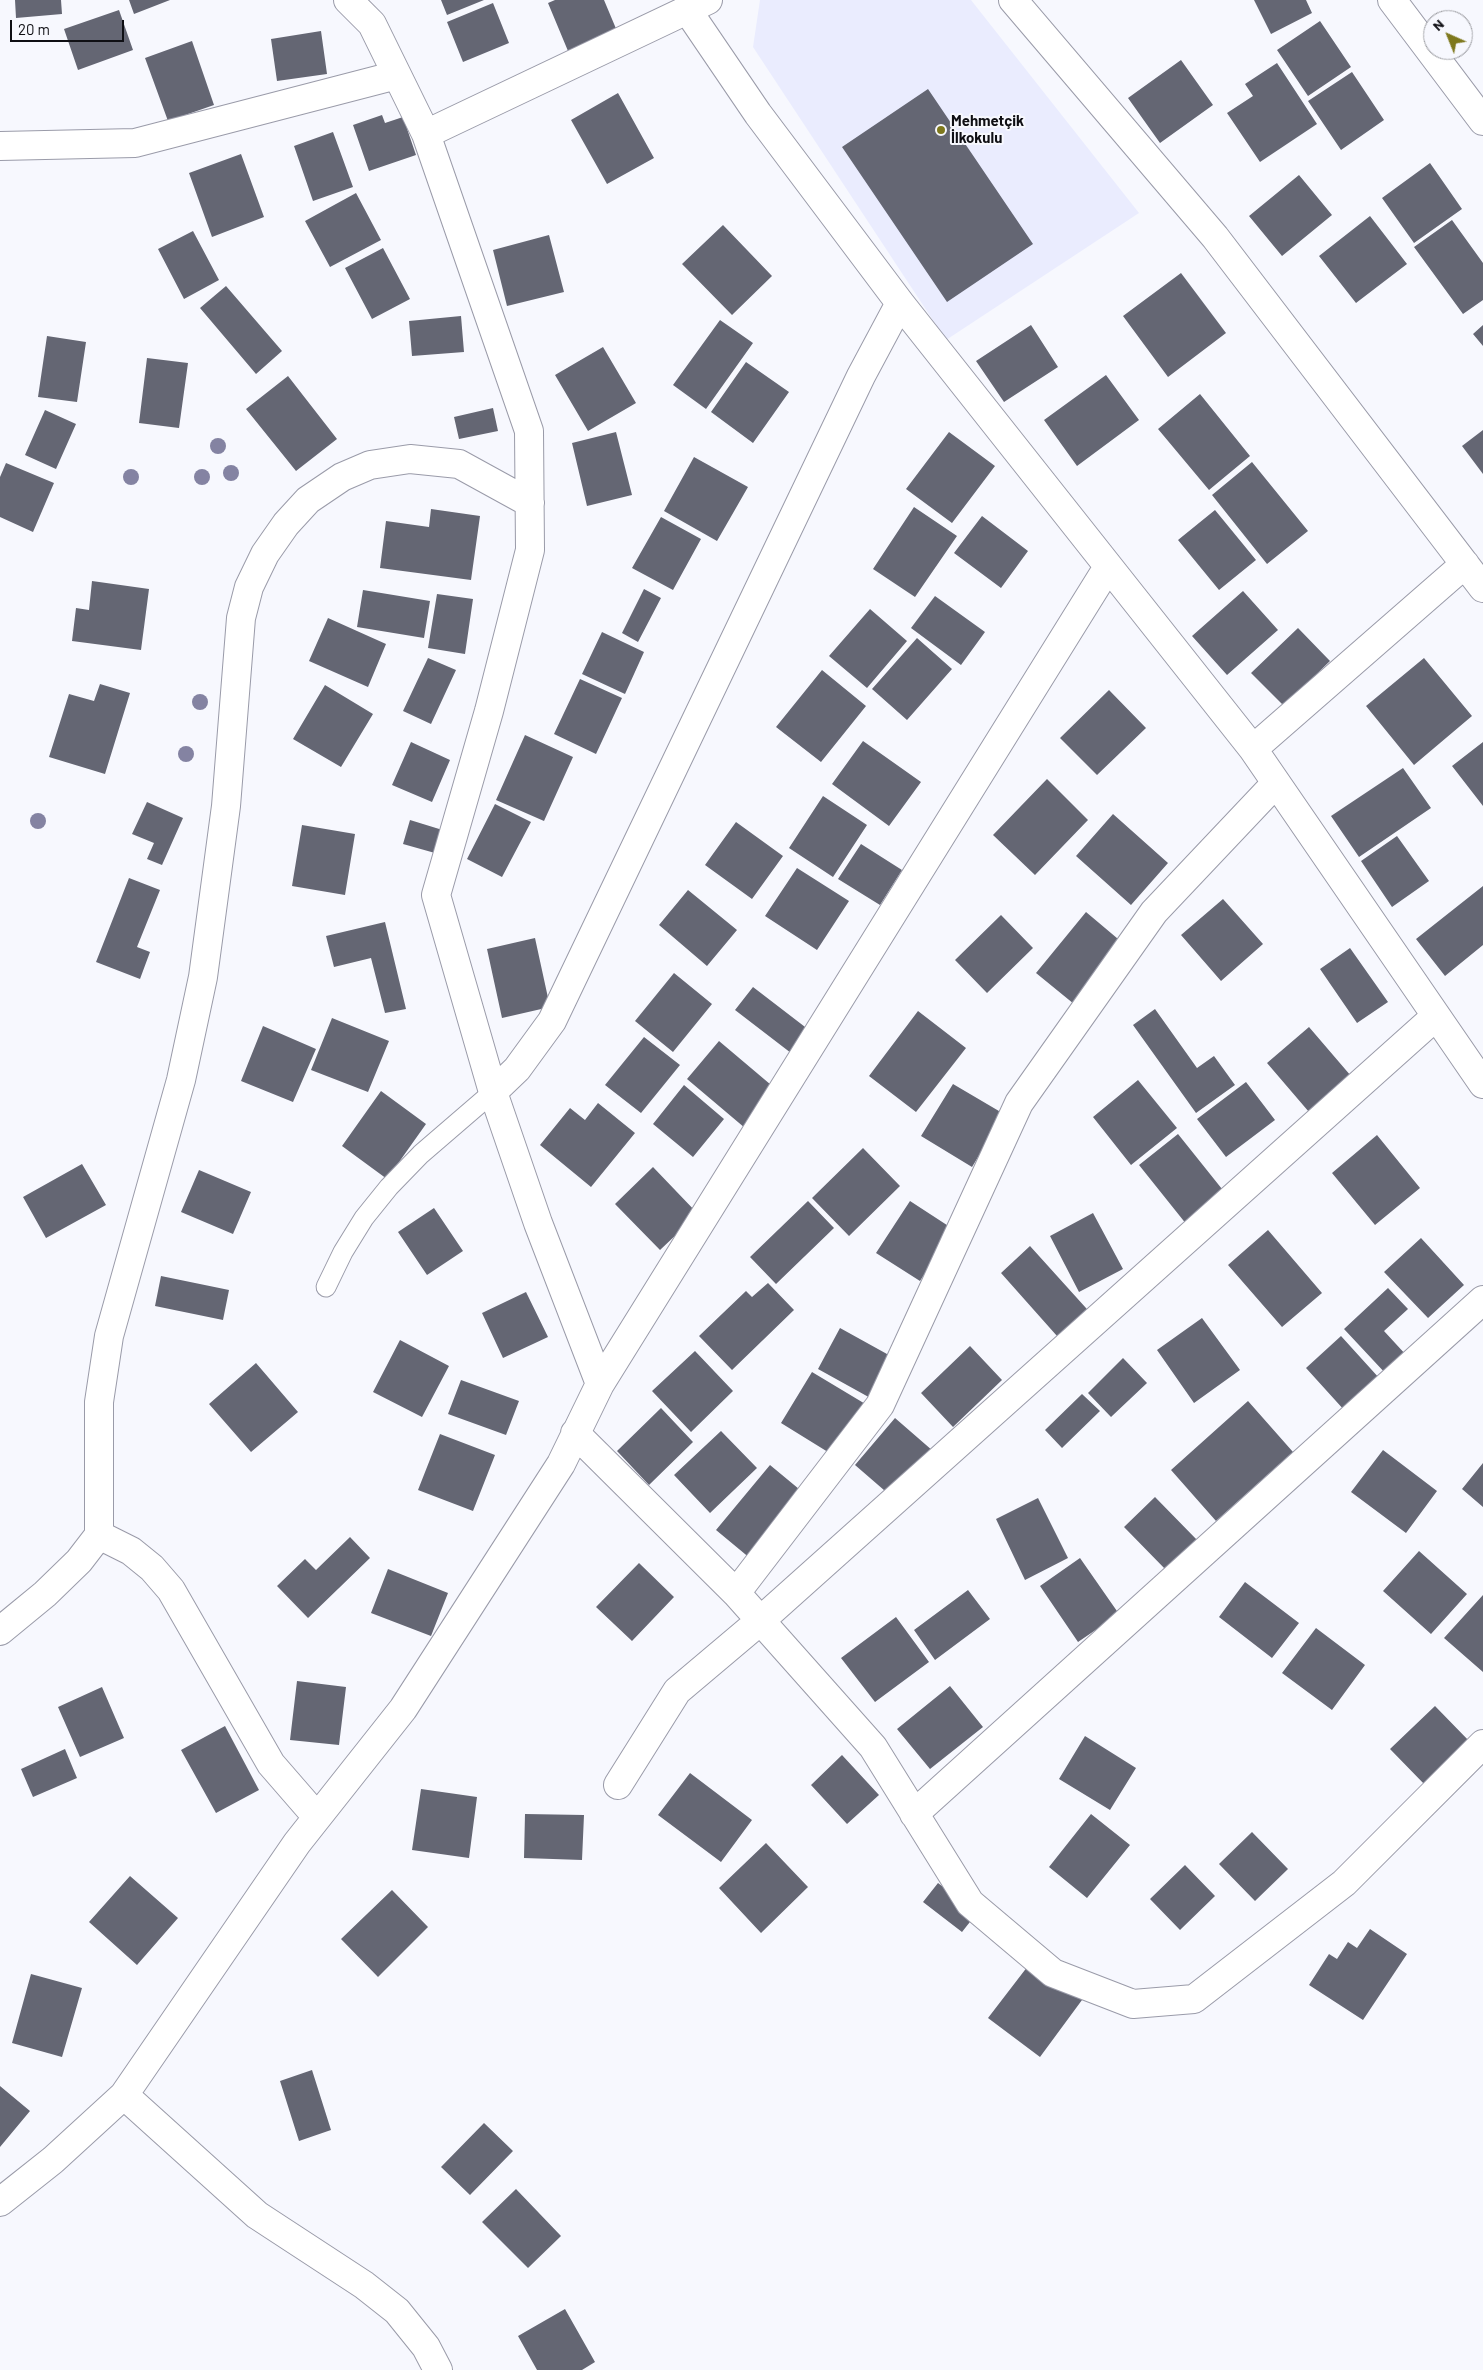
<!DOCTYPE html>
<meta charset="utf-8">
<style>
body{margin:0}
#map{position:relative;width:1483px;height:2370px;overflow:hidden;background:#f7f8fe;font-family:Barlow,sans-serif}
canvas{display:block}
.north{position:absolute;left:1423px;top:10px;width:50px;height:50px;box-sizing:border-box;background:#f7f8fe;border:1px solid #9a9ba0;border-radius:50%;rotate:316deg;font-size:14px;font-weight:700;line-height:20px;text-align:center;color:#0f0f14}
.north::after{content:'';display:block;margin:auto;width:18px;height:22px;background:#7e781d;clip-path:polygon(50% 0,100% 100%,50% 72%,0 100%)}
.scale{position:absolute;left:10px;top:20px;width:114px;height:22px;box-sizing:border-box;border:2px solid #0f0f14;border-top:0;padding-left:6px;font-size:15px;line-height:18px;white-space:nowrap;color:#0f0f14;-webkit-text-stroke:4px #f7f8fe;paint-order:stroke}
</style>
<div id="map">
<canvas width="1483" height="2370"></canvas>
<div class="north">N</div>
<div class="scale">20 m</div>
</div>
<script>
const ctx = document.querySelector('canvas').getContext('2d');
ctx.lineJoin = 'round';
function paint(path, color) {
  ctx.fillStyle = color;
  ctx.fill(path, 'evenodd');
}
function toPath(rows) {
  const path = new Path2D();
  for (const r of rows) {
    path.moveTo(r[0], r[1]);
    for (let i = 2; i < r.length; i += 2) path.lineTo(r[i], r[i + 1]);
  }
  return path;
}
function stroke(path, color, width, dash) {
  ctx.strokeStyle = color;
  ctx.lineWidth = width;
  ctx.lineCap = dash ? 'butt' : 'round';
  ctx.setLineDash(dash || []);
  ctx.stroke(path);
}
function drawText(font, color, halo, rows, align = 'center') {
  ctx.font = font + ' Barlow,sans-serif';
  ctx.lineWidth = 4;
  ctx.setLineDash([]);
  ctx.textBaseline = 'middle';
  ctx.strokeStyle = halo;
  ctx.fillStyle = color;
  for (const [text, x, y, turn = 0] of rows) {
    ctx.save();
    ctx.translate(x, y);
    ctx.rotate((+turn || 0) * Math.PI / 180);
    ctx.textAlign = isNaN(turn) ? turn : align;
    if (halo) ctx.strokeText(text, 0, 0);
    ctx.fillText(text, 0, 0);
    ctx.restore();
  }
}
paint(toPath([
 [760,0,971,0,1139,213,946,340,753,47]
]), '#eaecfe');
paint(toPath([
 [15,0,61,0,62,14,16,18],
 [129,0,170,0,134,14],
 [441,0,484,0,447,15],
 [555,0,604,0,617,31,568,51,548,3],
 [1254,0,1306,0,1312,13,1271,34],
 [493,3,509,43,463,62,447,22],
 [119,10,133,50,78,70,64,29],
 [1320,21,1351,67,1308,96,1277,50],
 [321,31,327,74,277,81,271,39],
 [192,41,214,105,168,121,145,58],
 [1181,60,1213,105,1160,143,1128,98],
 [1277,63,1317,124,1260,162,1227,113,1253,96,1245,84],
 [1352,72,1384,120,1341,150,1308,101],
 [928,89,1033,244,947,302,842,147],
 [618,93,654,158,607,184,571,120],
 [382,115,385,123,403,117,416,155,369,171,353,125],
 [333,132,353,187,313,201,294,146],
 [241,154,264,217,212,237,189,173],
 [1430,163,1462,209,1414,243,1382,198],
 [1299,175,1332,215,1282,256,1249,216],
 [356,193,381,240,330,267,305,221],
 [1370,216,1407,264,1356,303,1319,256],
 [1452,220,1483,263,1483,300,1463,314,1414,247],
 [723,225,772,276,732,315,682,264],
 [193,231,219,280,184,299,158,249],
 [549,235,564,292,507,306,493,250],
 [383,248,410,299,372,319,345,268],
 [1181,273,1226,333,1168,377,1123,316],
 [226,286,282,351,256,374,200,308],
 [461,316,464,352,412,356,409,321],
 [720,320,753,343,706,409,673,385],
 [1031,325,1058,367,1004,402,976,361],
 [1483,325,1483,346,1473,334],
 [47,336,86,342,77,402,38,397],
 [603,347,636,403,588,431,555,375],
 [147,358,188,363,179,428,139,423],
 [746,362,789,392,753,443,711,412],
 [1106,375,1139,420,1077,466,1044,420],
 [288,376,337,439,296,471,246,409],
 [1200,394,1250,456,1209,490,1158,429],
 [493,408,498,431,459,439,454,417],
 [45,410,76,424,56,469,25,455],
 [1483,430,1483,474,1462,446],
 [616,432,632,495,587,506,572,443],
 [949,432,995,466,952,523,906,489],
 [694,457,748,487,717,541,664,511],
 [1252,462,1308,531,1267,564,1212,495],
 [6,463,54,483,33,532,0,517,0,477],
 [914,507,957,536,915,597,873,569],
 [431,509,480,516,471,580,380,568,386,521,429,527],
 [1215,510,1256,560,1219,590,1178,540],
 [982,516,1028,551,1001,588,954,553],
 [661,517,701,539,673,590,632,568],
 [92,581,149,589,141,650,72,641,76,608,89,610],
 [644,589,661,598,638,642,622,633],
 [363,590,430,601,424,638,357,627],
 [1243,591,1278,630,1227,675,1192,636],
 [437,594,473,599,465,654,428,648],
 [935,596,985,632,961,665,911,628],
 [870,609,907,641,867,688,829,656],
 [328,618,386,644,368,687,309,661],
 [1298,628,1330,661,1284,706,1251,673],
 [602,632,644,652,625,694,582,674],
 [917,638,952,669,907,720,872,689],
 [428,658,456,670,431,724,403,711],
 [1424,658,1472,716,1414,765,1366,706],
 [822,670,866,706,821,762,776,727],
 [580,679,622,698,596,754,554,734],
 [100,684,130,693,105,774,49,757,69,694,94,701],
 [325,685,373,714,341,767,293,739],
 [1109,690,1146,728,1097,775,1060,738],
 [525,735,573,757,544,821,496,800],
 [863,741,921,782,889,826,832,784],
 [411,742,450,760,432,802,392,785],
 [1483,742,1483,806,1452,766],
 [1403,768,1431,808,1359,857,1331,816],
 [1047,779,1088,820,1035,875,993,835],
 [823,796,867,825,833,877,789,848],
 [147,802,183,818,162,865,147,859,154,843,132,834],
 [495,804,531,822,502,877,467,859],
 [1113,814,1168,863,1131,905,1076,856],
 [410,820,449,832,442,855,403,844],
 [736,822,783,856,752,899,705,865],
 [302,825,355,834,345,895,292,886],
 [1397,836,1429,881,1392,907,1361,861],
 [861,844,902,870,880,905,838,879],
 [797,868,849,901,817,950,765,916],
 [129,878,160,890,137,947,150,952,140,979,96,962],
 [1483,886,1483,945,1445,976,1416,939],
 [688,890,737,930,707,966,659,925],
 [1223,899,1263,944,1221,981,1181,935],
 [1086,912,1124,944,1074,1004,1036,973],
 [1001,915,1033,948,987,993,955,960],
 [385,922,406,1009,385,1013,371,958,334,967,326,936],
 [535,938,550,1007,502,1018,487,949],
 [1350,948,1388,1002,1357,1023,1320,969],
 [674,973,712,1004,673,1052,635,1021],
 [753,987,809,1030,791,1053,735,1010],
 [1155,1009,1197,1068,1214,1056,1235,1085,1196,1113,1133,1025],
 [918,1011,966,1048,916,1112,869,1076],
 [332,1018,389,1041,368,1092,311,1070],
 [263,1026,316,1049,293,1102,241,1081],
 [1309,1027,1351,1076,1309,1112,1267,1063],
 [644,1037,680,1065,641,1113,605,1085],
 [719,1041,777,1090,745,1128,687,1079],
 [1138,1080,1177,1128,1131,1165,1093,1117],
 [1246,1082,1275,1120,1226,1157,1197,1119],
 [953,1084,1004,1114,972,1167,921,1136],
 [684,1085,724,1119,693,1157,653,1124],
 [381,1091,426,1124,387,1179,342,1146],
 [598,1103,635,1133,591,1187,540,1145,570,1108,585,1120],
 [1178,1134,1226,1194,1187,1225,1139,1165],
 [1377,1135,1420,1188,1375,1225,1332,1173],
 [863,1148,900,1186,849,1236,812,1198],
 [82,1164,106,1205,46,1238,23,1197],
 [653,1167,698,1214,660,1250,615,1204],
 [199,1170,251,1192,233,1234,181,1212],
 [808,1201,834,1228,776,1284,750,1257],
 [910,1201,953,1229,920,1281,876,1253],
 [434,1208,463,1251,427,1275,398,1232],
 [1093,1213,1123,1269,1079,1292,1050,1236],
 [1268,1230,1322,1293,1282,1327,1228,1265],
 [1421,1238,1464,1285,1428,1318,1384,1272],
 [1030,1246,1095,1318,1065,1345,1001,1273],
 [161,1276,229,1290,223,1320,155,1306],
 [768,1283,794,1310,732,1370,699,1336,746,1291,752,1297],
 [1388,1288,1408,1309,1384,1331,1407,1356,1387,1375,1344,1329],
 [526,1292,548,1337,503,1358,482,1313],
 [1202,1318,1240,1370,1194,1403,1157,1350],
 [840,1328,896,1359,874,1400,818,1369],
 [1341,1336,1380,1379,1345,1411,1306,1368],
 [400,1340,449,1366,422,1417,373,1392],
 [970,1346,1002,1380,953,1427,921,1393],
 [695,1351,733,1391,691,1432,652,1391],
 [1123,1358,1147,1383,1111,1417,1088,1393],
 [256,1363,298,1412,251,1452,209,1404],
 [812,1372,867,1405,836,1457,781,1423],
 [461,1380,519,1401,506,1435,448,1414],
 [1082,1394,1100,1411,1062,1448,1045,1430],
 [1248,1401,1293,1452,1216,1521,1171,1470],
 [661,1408,693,1442,649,1485,617,1451],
 [895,1418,933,1451,892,1497,855,1465],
 [721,1431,757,1468,710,1513,674,1475],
 [440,1434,495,1455,473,1511,418,1490],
 [1383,1450,1437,1491,1406,1533,1351,1492],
 [1483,1463,1483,1507,1462,1489],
 [770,1465,805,1494,751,1559,716,1530],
 [1155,1497,1198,1541,1167,1571,1124,1527],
 [1038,1498,1068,1558,1025,1580,996,1519],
 [350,1537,370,1558,308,1618,277,1586,305,1559,316,1570],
 [1419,1551,1467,1594,1431,1634,1383,1591],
 [1080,1558,1119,1614,1078,1642,1040,1586],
 [639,1563,674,1597,632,1641,596,1607],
 [388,1569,448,1593,431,1636,371,1613],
 [1245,1582,1299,1623,1272,1658,1219,1617],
 [968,1590,990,1619,935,1660,914,1630],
 [1483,1595,1483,1672,1444,1638],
 [896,1617,929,1662,875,1702,841,1658],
 [1316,1628,1365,1665,1332,1710,1282,1673],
 [297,1681,346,1687,339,1745,290,1740],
 [950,1686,983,1727,930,1769,897,1729],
 [102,1687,124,1738,80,1757,58,1707],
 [1435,1706,1471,1743,1426,1786,1390,1749],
 [225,1726,259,1790,216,1813,181,1750],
 [1085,1736,1136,1768,1110,1810,1059,1779],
 [65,1749,77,1778,33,1797,21,1769],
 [842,1755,879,1795,847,1824,811,1785],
 [690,1773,752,1820,721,1862,658,1815],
 [421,1789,477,1797,469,1858,412,1850],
 [525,1814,584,1815,582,1860,524,1858],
 [1091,1814,1130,1845,1087,1898,1049,1867],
 [1252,1832,1288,1869,1255,1901,1219,1864],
 [766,1843,808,1887,761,1933,719,1888],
 [1185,1865,1215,1896,1180,1930,1150,1899],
 [130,1876,178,1918,137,1965,89,1922],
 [938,1883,977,1913,962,1932,923,1902],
 [392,1890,428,1927,378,1977,341,1939],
 [1370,1929,1407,1954,1363,2020,1309,1985,1329,1954,1337,1959,1348,1942,1357,1948],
 [1031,1962,1082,2000,1040,2057,988,2018],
 [31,1974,82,1988,62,2057,12,2043],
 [312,2070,331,2130,299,2141,280,2081],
 [0,2086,30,2111,0,2147],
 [484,2123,513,2151,470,2195,441,2167],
 [516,2189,561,2236,528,2268,482,2222],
 [565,2309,595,2362,582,2370,537,2370,518,2336]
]), '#646673');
const lane = toPath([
 [326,1287,343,1252,364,1218,389,1187,421,1154,493,1092]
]);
const street = toPath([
 [348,0,372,24,426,134,529,431,530,550,489,711,436,895,493,1092,538,1223,600,1384],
 [1013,0,1215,237,1483,588],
 [1392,0,1483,121],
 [688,11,758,114,900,303,1253,749,1483,1084],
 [426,134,708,0],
 [0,146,135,143,397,75],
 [1253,749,1465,564],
 [493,1092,517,1069,552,1021,861,376,900,303],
 [575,1433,736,1593,873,1747,970,1903,1053,1973,1133,2004,1194,1999,1344,1883,1483,1744],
 [99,1535,131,1551,152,1568,171,1590,271,1764,317,1817],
 [736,1593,880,1405,1019,1103,1154,912,1276,783],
 [0,1631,45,1594,79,1561,99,1535,99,1402,109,1336,181,1080,203,977,226,806,241,618,249,587,265,554,286,524,308,500,342,477,370,465,410,459,459,464,530,503],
 [618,1785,677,1691,760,1621,1435,1017],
 [914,1814,1483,1300],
 [124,2095,257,2215,364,2285,397,2311,426,2347,438,2370],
 [0,2202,53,2160,124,2095,297,1843,403,1709,561,1464,600,1384,1108,567]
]);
stroke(lane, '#9a9ba9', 21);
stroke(street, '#9a9ba9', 30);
stroke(lane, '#fff', 19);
stroke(street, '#fff', 28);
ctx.fillStyle = '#8483a2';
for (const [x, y] of [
 [218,446],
 [231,473],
 [131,477],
 [202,477],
 [200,702],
 [186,754],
 [38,821]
]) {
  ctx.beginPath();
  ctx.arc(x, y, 8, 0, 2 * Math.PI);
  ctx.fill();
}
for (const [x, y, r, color] of [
 [941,130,5,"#7e781d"]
]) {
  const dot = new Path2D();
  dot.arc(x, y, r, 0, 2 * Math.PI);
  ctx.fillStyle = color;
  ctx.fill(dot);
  stroke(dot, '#f7f8fe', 2);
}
drawText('bold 15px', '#0f0f14', '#f7f8fe', [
 ["Mehmetçik",951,121],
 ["İlkokulu",951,138]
], 'left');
</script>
